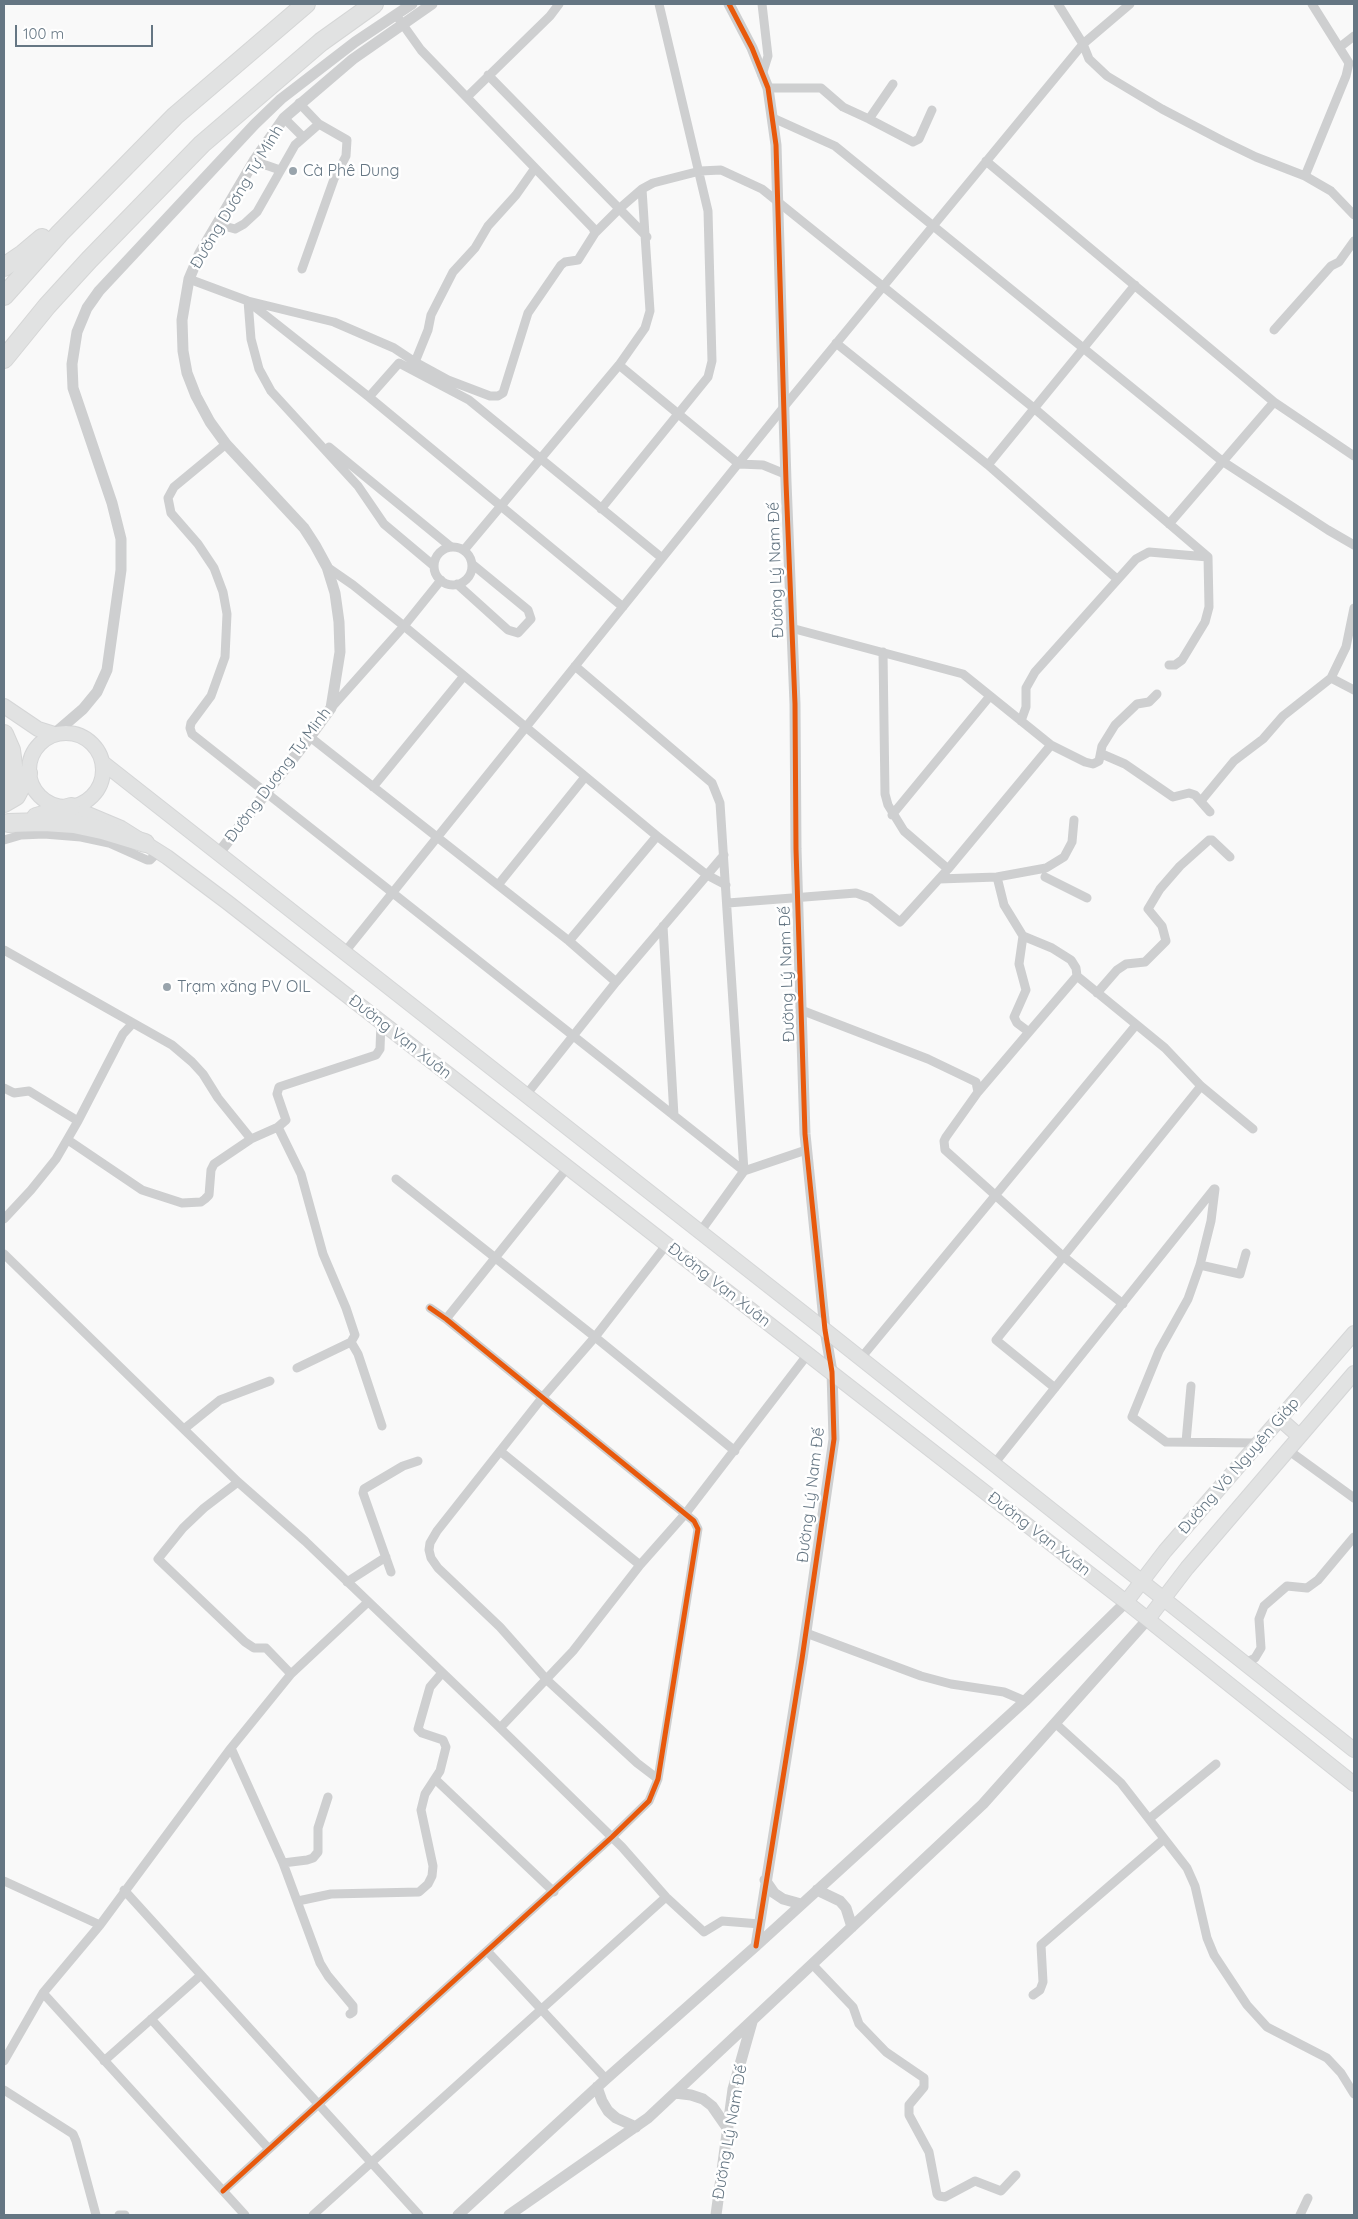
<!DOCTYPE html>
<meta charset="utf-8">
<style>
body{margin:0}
#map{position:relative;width:1358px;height:2219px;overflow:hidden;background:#f9f9f9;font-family:Quicksand,sans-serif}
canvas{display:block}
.frame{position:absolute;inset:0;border:5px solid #657683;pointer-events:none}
.scale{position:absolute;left:15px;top:25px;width:138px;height:22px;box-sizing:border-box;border:2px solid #657683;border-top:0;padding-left:6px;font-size:15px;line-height:18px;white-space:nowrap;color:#657683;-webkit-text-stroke:4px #fff;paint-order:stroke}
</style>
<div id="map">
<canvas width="1358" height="2219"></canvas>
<div class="frame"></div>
<div class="scale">100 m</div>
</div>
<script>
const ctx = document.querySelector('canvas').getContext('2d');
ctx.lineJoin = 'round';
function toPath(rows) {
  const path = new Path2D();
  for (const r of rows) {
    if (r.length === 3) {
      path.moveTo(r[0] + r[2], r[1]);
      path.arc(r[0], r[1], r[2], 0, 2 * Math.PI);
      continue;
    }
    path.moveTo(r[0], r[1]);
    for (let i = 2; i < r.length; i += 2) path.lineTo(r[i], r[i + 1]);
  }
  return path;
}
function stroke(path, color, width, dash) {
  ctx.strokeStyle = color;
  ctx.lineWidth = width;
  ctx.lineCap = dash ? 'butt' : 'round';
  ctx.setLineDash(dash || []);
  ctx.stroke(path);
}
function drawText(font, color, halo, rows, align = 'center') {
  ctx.font = font + ' Quicksand,sans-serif';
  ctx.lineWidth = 5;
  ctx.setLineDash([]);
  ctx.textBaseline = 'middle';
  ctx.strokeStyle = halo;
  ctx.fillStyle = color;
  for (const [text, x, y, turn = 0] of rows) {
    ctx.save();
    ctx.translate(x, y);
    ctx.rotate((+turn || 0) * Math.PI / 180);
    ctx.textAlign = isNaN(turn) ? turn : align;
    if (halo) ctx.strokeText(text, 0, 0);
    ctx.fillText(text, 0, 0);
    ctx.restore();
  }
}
const secondary = toPath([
 [4,706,38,729,54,734],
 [66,770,37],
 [102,762,825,1330,1354,1750],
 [71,807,121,828,167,857,227,902,1126,1602,1354,1784],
 [1280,1419,1299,1436],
 [1126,1602,1165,1551,1354,1333],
 [1148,1619,1187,1568,1354,1373]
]);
const motorway = toPath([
 [4,267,23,254,42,238],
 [4,296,60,233,175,116,306,4],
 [4,359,47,306,89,260,202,144,321,42,374,4],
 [4,734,11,750,13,765,10,780,4,792],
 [4,803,16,796,28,773],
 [36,817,71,807],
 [8,823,44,822,74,824,102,830,145,843]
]);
stroke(secondary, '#d5d6d7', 16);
stroke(motorway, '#d5d6d6', 20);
stroke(toPath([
 [762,4,768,56,762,75],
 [1058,4,1083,44,1089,59,1107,76,1162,109,1223,141,1256,157,1305,176,1331,191,1354,215],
 [1340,47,1354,36],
 [488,75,647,237],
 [768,88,821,88,843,107,869,119,893,84],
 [467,97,550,16,559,4],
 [299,103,319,124,347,140,346,156,334,179,302,269],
 [284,118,303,137],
 [773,118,835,146,1222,461,1328,530,1354,545],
 [869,119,913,142,919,139,932,110],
 [254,161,280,170],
 [986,161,1274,402,1354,456],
 [1305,176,1346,76,1349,63,1312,4],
 [217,224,235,229,244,224,257,212,295,145,319,124],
 [595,233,619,209,642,189,653,183,700,171,721,170,762,189,1035,409,1208,557,1209,607,1205,622,1182,660,1175,665,1169,665],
 [189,279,248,301,334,322,394,348,415,362,448,380,490,396,498,396,503,393,528,313,561,265,565,262,578,260,595,233,593,228,421,50,396,15],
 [248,301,251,339,259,369,271,391,358,486,384,524,434,566],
 [250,303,369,397,623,607],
 [1274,330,1331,266,1339,262,1354,241],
 [836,343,988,465,1117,579],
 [415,362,428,330,431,315,453,272,475,248,488,226,516,195,535,168],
 [619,365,739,464,763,465,785,474],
 [369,397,399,363,469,400,662,558],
 [226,444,174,487,168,498,171,513,198,544,214,568,223,592,227,614,225,657,211,696,191,723,190,728,192,734,744,1171,806,1150],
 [329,447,451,547],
 [988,465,1135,285],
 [601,509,708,377,712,361,708,211,659,4],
 [1169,524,1274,402],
 [453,566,19],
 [464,550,619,365,645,328,650,311,642,189],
 [327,567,353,585,404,626,657,836,707,875,726,885],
 [457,584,508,630,518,633,531,619,528,610,472,564],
 [791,628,963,674,1051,745,1085,762,1093,764,1099,761,1102,746,1115,725,1137,704,1149,702,1157,694],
 [575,666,712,783,720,803,744,1171,700,1232],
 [1331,678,1354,690],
 [331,708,404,626,441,580],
 [1021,721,1026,707,1026,688,1035,672,1136,559,1149,552,1208,557],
 [310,737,569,941,616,982],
 [1102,754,1125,764,1173,797,1189,793,1195,795,1210,812],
 [373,787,463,677],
 [1201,801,1234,761,1263,739,1283,716,1331,678,1346,647,1354,608],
 [892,815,990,696],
 [4,840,21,835,44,834,81,837,109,843,147,860,150,860,158,852],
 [948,869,1051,745],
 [997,877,1046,868,1064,857,1072,842,1074,820],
 [1045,877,1087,898],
 [939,879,997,877,1004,905,1023,936,1019,964,1026,990,1014,1017,1017,1023,1029,1032,1077,976,1165,1048,1201,1086,1253,1129],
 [498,885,585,777],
 [728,903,856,893,870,898,900,922,948,869,904,831,888,805,885,794,883,652],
 [663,926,674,1116],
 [1023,936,1052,948,1071,960,1076,968,1077,976],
 [569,941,657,836],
 [4,950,133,1023],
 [344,953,783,408,1083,44,1130,4],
 [1097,993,1117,970,1126,964,1145,962,1166,941,1162,926,1148,909,1160,889,1180,866,1209,840,1212,840,1230,857],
 [801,1010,928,1059,976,1082,978,1092,946,1137,944,1141,945,1150,1064,1257,1123,1304],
 [4,1088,14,1093,29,1091,78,1121],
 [978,1092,1029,1032],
 [526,1095,616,982,724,855],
 [278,1127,286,1120,277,1094,279,1087,376,1055,380,1049,381,1022],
 [68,1140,142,1190,182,1203,201,1202,205,1199,209,1195,211,1170,214,1164,251,1139],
 [396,1179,595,1337,735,1451],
 [1215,1189,1211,1221,1200,1265,1188,1299,1159,1351,1132,1417,1166,1442,1258,1443],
 [4,1219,31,1190,56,1159,78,1121,123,1034,133,1023,172,1045,192,1062,203,1074,218,1098,251,1139,278,1127,301,1174,323,1254,346,1308,355,1335,351,1342,297,1368],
 [4,1254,238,1482,305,1541,495,1723,622,1847,666,1897,704,1932,722,1921,760,1924],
 [1200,1265,1240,1274,1246,1253],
 [446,1319,568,1167],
 [351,1342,358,1354,382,1426],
 [861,1358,1136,1025],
 [1055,1388,996,1340,1201,1086],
 [184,1429,220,1400,270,1381],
 [1186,1442,1191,1386],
 [1288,1450,1354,1498],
 [500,1451,640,1565],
 [994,1464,1214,1189],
 [238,1482,204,1508,183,1528,158,1559,245,1642,254,1648,266,1648,291,1674],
 [391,1572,363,1493,364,1489,403,1466,418,1461],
 [347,1582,386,1557],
 [806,1633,921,1676,951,1684,1004,1692,1025,1701],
 [1245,1663,1255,1658,1261,1648,1259,1619,1264,1606,1287,1586,1307,1588,1318,1580,1354,1537],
 [1055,1723,1121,1783,1187,1868,1195,1886,1207,1938,1214,1955,1247,2005,1267,2027,1327,2058,1341,2073,1354,2094],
 [500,1728,573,1651,640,1565,686,1513,808,1354],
 [231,1748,283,1863,320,1963,328,1976,353,2006,353,2012,350,2014],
 [435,1779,554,1892],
 [658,1779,637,1763,547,1680,500,1627,438,1568,431,1558,429,1550,430,1543,437,1531,542,1398,595,1337,667,1244],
 [1149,1819,1216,1764],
 [283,1863,307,1860,313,1858,318,1852,318,1828,328,1797],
 [4,1881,100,1925],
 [124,1890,419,2215],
 [298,1901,331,1894,419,1892,428,1884,432,1876,433,1866,421,1810,425,1794,440,1771,446,1747,443,1740,422,1733,418,1729,430,1687,442,1673],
 [488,1952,606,2079],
 [812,1964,853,2007,859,2024,886,2052,924,2078,924,2087,909,2105,909,2115,929,2152,937,2194,939,2196,945,2197,975,2181,1001,2191,1016,2175],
 [43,1993,245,2215],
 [1033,1995,1040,1990,1043,1982,1041,1945,1164,1839],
 [151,2019,269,2149],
 [4,2061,43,1993,100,1925,231,1748,291,1674,368,1602],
 [104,2061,201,1975],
 [4,2090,73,2134,76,2141,96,2215],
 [223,2191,612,1837,649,1801,658,1779,698,1529,694,1521,446,1319,430,1308],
 [119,2215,125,2215],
 [313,2215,666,1897],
 [1300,2215,1308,2198]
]), '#cecfd0', 9);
stroke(toPath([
 [729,4,752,48,768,88,776,145,786,482,795,704,796,849,805,1134,825,1330,832,1372,834,1439,802,1659,756,1946],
 [54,734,83,709,97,692,107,670,121,570,121,539,112,503,73,388,72,364,77,332,87,308,99,291,255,124,281,99,355,42,412,4],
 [218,854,310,737,331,708,340,652,339,622,335,593,327,567,315,545,304,528,226,444,210,422,196,396,187,373,183,351,182,320,189,279,200,253,254,161,284,118,353,59,432,4],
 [765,1880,774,1893,783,1899,801,1904],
 [817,1890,840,1901,846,1908,852,1927],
 [597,2087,602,2101,608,2111,616,2118,636,2127],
 [675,2093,691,2095,703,2099,712,2106,728,2129],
 [458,2215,606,2079,756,1946,1025,1701,1126,1602],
 [509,2215,648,2118,983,1804,1148,1619],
 [716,2215,733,2089,752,2022]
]), '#cecfd0', 11);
stroke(secondary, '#e1e2e2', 14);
stroke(motorway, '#e1e2e2', 18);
stroke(toPath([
 [729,4,752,48,768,88,776,145,786,482,795,704,796,849,805,1134,825,1330,832,1372,834,1439,802,1659,756,1946],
 [223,2191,612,1837,649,1801,658,1779,698,1529,694,1521,446,1319,430,1308]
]), '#e8590c', 5);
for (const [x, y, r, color] of [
 [293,171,5,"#99a4ac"],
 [167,987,5,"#99a4ac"]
]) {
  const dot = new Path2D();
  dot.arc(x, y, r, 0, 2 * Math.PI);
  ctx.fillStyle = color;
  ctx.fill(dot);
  stroke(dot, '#fff', 2);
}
drawText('16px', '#657683', '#fff', [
 ["Cà Phê Dung",303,171],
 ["Trạm xăng PV OIL",177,987]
], 'left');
drawText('16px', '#657683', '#fff', [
 ["Đường Dương Tự Minh",237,197,-59],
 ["Đường Lý Nam Đế",776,570,-92],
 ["Đường Dương Tự Minh",278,775,-53],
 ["Đường Lý Nam Đế",787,974,-92],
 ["Đường Vạn Xuân",400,1037,38],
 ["Đường Vạn Xuân",719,1285,38],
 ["Đường Võ Nguyên Giáp",1239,1466,-49],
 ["Đường Lý Nam Đế",811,1495,-83],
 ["Đường Vạn Xuân",1039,1534,38],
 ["Đường Lý Nam Đế",730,2132,-80]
]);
</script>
